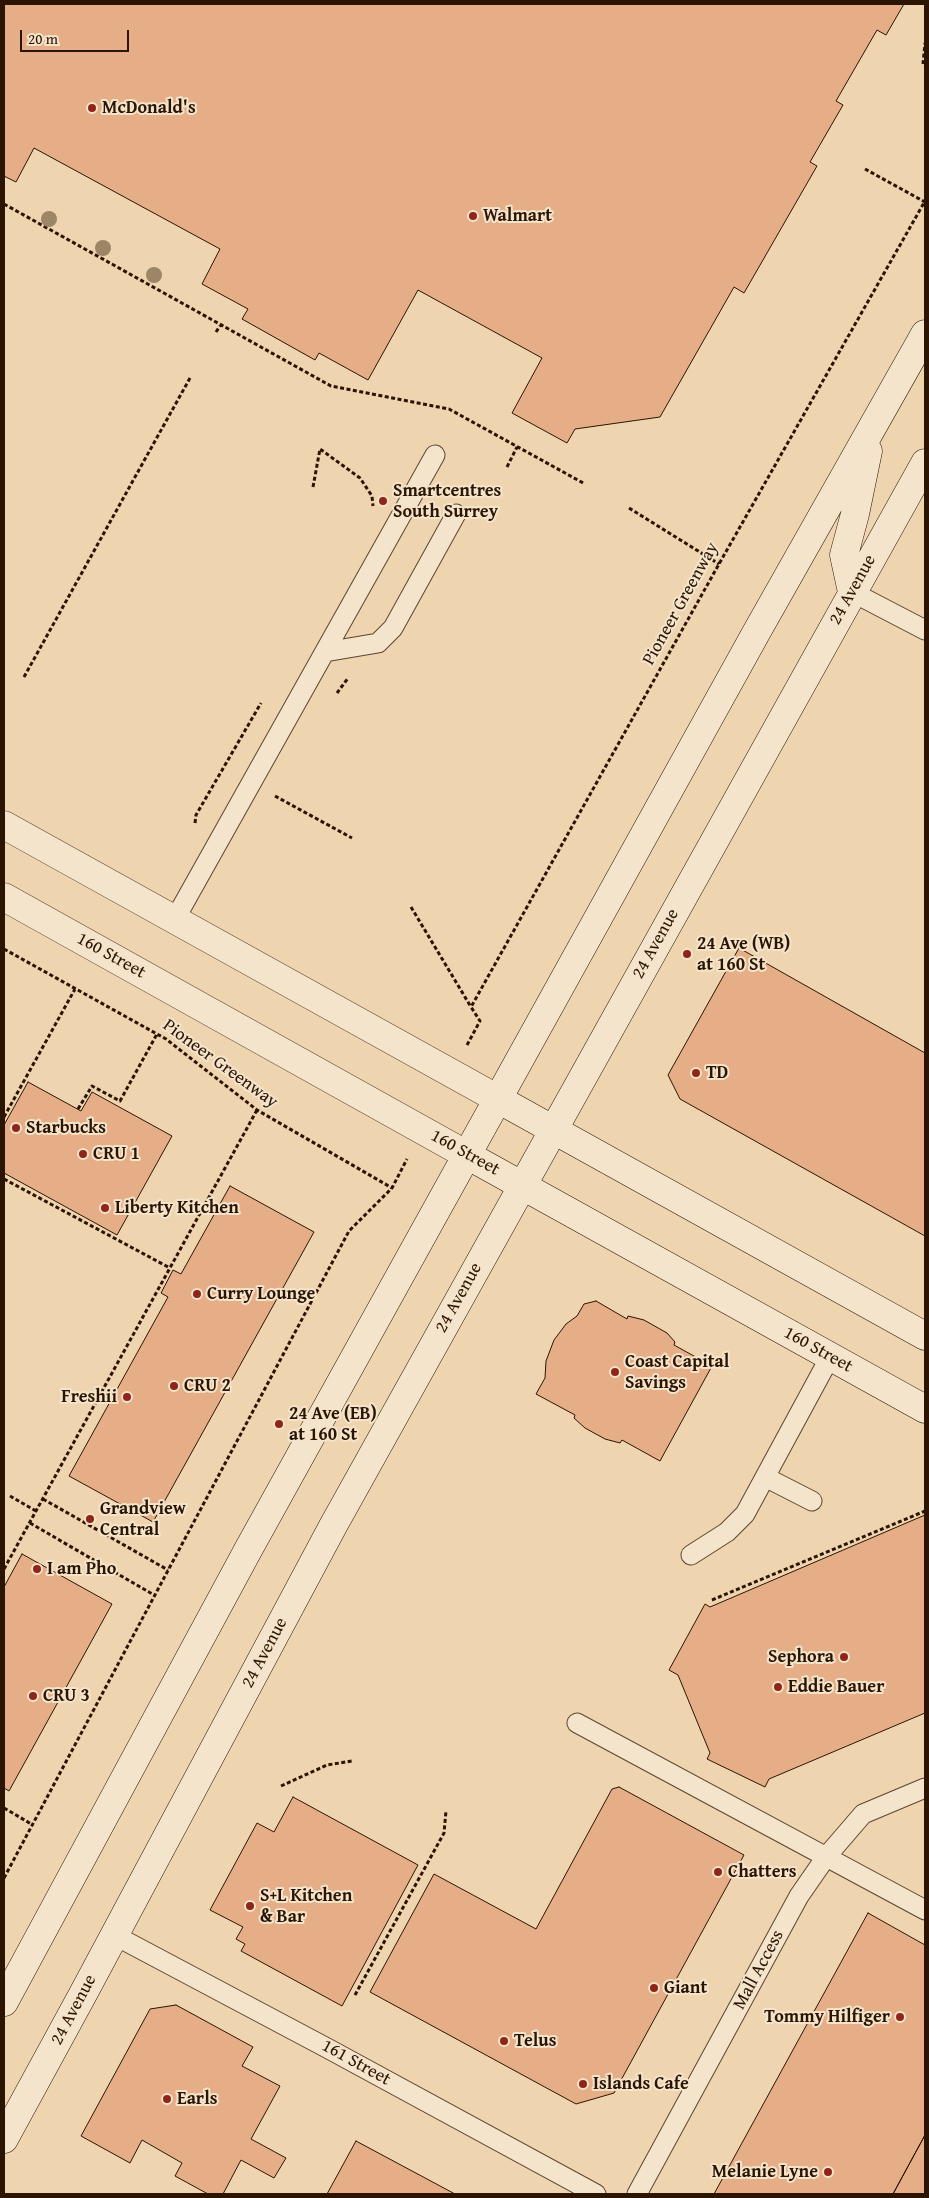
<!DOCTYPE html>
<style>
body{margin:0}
#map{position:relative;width:929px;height:2198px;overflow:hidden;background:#eed5af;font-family:"Gentium Book Plus",serif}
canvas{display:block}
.frame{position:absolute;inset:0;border:5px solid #2c1403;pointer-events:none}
.scale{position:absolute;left:20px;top:30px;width:109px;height:22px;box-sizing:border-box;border:2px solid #2c1403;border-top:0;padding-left:6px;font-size:15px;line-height:18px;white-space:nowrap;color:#2c1403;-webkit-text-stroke:4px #f4e4cb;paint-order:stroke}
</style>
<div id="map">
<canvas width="929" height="2198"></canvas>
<div class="frame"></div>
<div class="scale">20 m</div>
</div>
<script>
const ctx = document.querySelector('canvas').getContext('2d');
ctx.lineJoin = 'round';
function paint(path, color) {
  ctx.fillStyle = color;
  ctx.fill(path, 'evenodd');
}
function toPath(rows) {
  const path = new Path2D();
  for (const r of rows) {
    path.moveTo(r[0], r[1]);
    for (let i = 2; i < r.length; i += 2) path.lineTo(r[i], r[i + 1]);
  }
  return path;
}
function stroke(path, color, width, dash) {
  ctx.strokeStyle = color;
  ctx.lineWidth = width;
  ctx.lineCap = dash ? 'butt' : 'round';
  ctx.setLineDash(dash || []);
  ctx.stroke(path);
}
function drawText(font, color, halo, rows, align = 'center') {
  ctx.font = font + ' "Gentium Book Plus",serif';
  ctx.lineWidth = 4;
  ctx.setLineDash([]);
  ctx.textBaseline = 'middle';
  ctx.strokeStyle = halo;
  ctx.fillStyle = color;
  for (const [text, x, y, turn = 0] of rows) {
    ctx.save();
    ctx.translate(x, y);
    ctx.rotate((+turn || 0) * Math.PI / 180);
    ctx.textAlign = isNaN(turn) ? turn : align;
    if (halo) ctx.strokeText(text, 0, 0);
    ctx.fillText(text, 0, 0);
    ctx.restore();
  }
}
const building = toPath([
 [4,4,904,4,886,35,877,30,836,101,843,105,810,162,817,166,744,293,734,287,660,417,575,429,567,443,512,413,542,358,418,290,368,380,319,353,315,360,242,319,248,309,202,284,220,249,34,148,16,182,4,176,4,4],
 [739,948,925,1053,925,1236,680,1099,668,1075,739,948],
 [28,1082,81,1111,92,1092,172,1136,117,1235,4,1173,4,1125,28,1082],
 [230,1186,314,1232,153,1522,69,1476,168,1297,161,1293,173,1270,181,1274,230,1186],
 [596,1301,627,1319,628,1316,644,1320,667,1333,675,1342,674,1345,712,1366,660,1461,622,1440,620,1443,605,1439,585,1428,574,1418,575,1415,536,1394,545,1378,546,1361,554,1340,566,1324,577,1316,584,1304,596,1301],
 [925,1515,925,1713,769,1779,765,1787,707,1759,710,1753,678,1675,669,1670,705,1604,710,1607,925,1515],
 [22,1554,112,1604,9,1791,4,1788,4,1587,22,1554],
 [619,1787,744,1855,614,2093,576,2104,370,1992,434,1874,536,1929,612,1789,619,1787],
 [293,1797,418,1865,342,2006,241,1951,245,1944,236,1939,243,1927,210,1910,257,1823,274,1832,293,1797],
 [868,1913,925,1945,925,2135,893,2194,714,2194,868,1913],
 [176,2005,253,2047,242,2066,280,2086,251,2139,286,2158,274,2178,241,2160,223,2194,208,2194,175,2176,182,2163,142,2140,130,2163,81,2136,150,2009,176,2005],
 [925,2135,925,2194,893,2194,925,2135],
 [356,2141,455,2194,327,2194,356,2141]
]);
paint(building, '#e6ae87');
stroke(building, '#2c1403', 1);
const service = toPath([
 [852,592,925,630],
 [325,652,378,643,393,628,456,514],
 [175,919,435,455],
 [765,1477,812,1501],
 [691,1555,727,1532,745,1514,830,1357],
 [577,1723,925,1910],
 [114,1935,327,2048,596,2194],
 [637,2194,799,1896,826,1857,863,1814,925,1788]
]);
const tertiary = toPath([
 [4,825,498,1099],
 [4,897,467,1155]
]);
const secondary = toPath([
 [852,592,844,555,855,514,868,451],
 [498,1099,925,1336],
 [467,1155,925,1409],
 [4,2002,248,1550,756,633,925,334],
 [4,2139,83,1994,333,1526,925,463]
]);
stroke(service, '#5c442e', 21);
stroke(tertiary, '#5c442e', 29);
stroke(secondary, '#2c1403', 29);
stroke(toPath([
 [923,64,925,43],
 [865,169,925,202],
 [4,204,331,386,449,409,585,484],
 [216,332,220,326],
 [507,467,517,447],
 [313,487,320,449,360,478,372,496,373,506],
 [629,508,719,564],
 [24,677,190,378],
 [337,693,348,678],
 [275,796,352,838],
 [195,823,196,815,261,703],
 [411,907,471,1007],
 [4,949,166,1039,257,1110,392,1188],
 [467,1045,480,1021,471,1007,719,564,925,201],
 [78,1109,92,1086,120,1101,157,1034],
 [4,1117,75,989],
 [4,1179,170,1268],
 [10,1496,36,1511],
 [43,1499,168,1570],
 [30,1523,154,1595],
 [4,1569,257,1110],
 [712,1600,925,1511],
 [281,1786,327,1765,352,1761],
 [4,1808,33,1825],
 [4,1878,349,1231,392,1188,407,1159],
 [355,1995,444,1833,446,1811]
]), '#2c1403', 3, [4, 2.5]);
stroke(service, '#f4e4cb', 19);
stroke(tertiary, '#f4e4cb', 28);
stroke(secondary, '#f4e4cb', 28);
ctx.fillStyle = '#9c8666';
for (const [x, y] of [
 [49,219],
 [103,248],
 [154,275]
]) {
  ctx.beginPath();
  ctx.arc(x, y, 8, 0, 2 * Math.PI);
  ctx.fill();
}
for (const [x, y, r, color] of [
 [92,108,5,"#8f2418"],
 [473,216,5,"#8f2418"],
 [383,501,5,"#8f2418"],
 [687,954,5,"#8f2418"],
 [696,1073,5,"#8f2418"],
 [16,1128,5,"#8f2418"],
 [83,1154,5,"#8f2418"],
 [105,1208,5,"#8f2418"],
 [197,1294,5,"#8f2418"],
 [615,1372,5,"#8f2418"],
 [174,1386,5,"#8f2418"],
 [127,1397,5,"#8f2418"],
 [279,1424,5,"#8f2418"],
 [90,1519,5,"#8f2418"],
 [37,1569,5,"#8f2418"],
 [844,1657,5,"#8f2418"],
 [778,1687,5,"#8f2418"],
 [33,1696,5,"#8f2418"],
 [718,1872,5,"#8f2418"],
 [250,1906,5,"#8f2418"],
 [654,1988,5,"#8f2418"],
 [900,2017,5,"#8f2418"],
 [504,2041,5,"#8f2418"],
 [583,2084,5,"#8f2418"],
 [167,2099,5,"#8f2418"],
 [828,2172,5,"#8f2418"]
]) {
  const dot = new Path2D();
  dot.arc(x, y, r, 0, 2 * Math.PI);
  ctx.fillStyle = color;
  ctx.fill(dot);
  stroke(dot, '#f4e4cb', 2);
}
drawText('bold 18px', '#2c1403', '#f4e4cb', [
 ["McDonald's",102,108],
 ["Walmart",483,216],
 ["Smartcentres",393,491],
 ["South Surrey",393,512],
 ["24 Ave (WB)",697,944],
 ["at 160 St",697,965],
 ["TD",706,1073],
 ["Starbucks",26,1128],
 ["CRU 1",93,1154],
 ["Liberty Kitchen",115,1208],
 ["Curry Lounge",207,1294],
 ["Coast Capital",625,1362],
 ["Savings",625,1383],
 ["CRU 2",184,1386],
 ["Freshii",117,1397,"right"],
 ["24 Ave (EB)",289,1414],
 ["at 160 St",289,1435],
 ["Grandview",100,1509],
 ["Central",100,1530],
 ["I am Pho",47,1569],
 ["Sephora",834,1657,"right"],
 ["Eddie Bauer",788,1687],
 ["CRU 3",43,1696],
 ["Chatters",728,1872],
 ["S+L Kitchen",260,1896],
 ["& Bar",260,1917],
 ["Giant",664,1988],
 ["Tommy Hilfiger",890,2017,"right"],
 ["Telus",514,2041],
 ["Islands Cafe",593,2084],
 ["Earls",177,2099],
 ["Melanie Lyne",818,2172,"right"]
], 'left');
drawText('18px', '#2c1403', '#f4e4cb', [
 ["24 Avenue",853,590,-61],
 ["Pioneer Greenway",681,604,-61],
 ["24 Avenue",656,944,-61],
 ["160 Street",111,956,29],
 ["Pioneer Greenway",220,1064,36],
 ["160 Street",465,1153,29],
 ["24 Avenue",459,1298,-61],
 ["160 Street",818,1350,29],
 ["24 Avenue",265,1653,-62],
 ["Mall Access",759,1970,-62],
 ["24 Avenue",74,2010,-62],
 ["161 Street",356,2063,29]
]);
</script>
